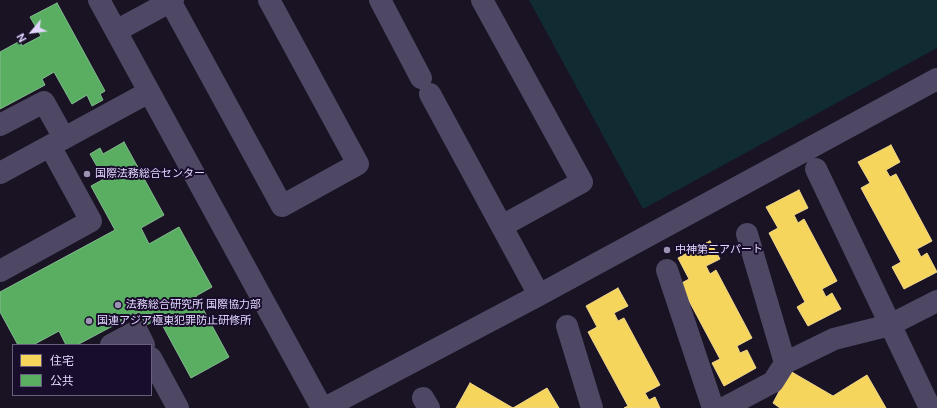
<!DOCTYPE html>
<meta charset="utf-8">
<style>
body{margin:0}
#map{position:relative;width:937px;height:408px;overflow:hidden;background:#191324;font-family:"DM Sans","Noto Sans JP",sans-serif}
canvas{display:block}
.legend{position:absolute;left:12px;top:344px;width:140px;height:52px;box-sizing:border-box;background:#180d2a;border:1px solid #695e7f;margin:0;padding:5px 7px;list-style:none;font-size:12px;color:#e3d7ff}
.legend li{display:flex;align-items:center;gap:8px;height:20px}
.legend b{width:20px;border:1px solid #695e7f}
.north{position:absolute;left:12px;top:12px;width:40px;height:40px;-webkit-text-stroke:3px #180d2a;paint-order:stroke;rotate:241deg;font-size:11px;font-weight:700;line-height:16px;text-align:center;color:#e3d7ff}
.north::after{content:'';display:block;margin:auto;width:14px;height:18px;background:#e3d7ff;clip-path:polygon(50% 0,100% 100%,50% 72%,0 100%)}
</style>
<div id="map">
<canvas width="937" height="408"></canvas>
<ul class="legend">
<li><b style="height:11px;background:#f6d55c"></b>住宅</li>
<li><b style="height:11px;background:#5aae61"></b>公共</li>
</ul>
<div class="north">N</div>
</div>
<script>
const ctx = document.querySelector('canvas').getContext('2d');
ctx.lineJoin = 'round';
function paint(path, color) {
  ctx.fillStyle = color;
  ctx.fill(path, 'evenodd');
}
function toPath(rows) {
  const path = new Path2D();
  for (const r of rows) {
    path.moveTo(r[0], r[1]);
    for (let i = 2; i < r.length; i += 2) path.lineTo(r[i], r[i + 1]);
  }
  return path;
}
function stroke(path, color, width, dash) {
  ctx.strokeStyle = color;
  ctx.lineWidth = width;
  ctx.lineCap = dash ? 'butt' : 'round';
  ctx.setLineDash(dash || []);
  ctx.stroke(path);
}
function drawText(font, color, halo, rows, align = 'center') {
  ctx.font = font + ' "DM Sans","Noto Sans JP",sans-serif';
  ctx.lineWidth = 4;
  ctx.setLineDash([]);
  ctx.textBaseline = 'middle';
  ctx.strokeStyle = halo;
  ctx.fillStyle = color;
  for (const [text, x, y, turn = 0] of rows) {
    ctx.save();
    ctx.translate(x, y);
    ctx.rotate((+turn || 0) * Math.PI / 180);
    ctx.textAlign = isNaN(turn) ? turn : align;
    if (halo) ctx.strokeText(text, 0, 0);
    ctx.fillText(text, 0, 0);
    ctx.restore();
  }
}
paint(toPath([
 [529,0,937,0,937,48,643,209]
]), '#112b33');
const homes = toPath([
 [891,145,900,162,886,170,890,177,896,174,932,241,917,249,921,257,927,253,937,272,904,289,892,267,901,262,861,188,870,183,858,162,891,145],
 [799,190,808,208,794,215,798,223,804,219,837,281,822,289,826,297,832,293,841,309,808,326,797,307,805,302,769,233,778,228,766,207,799,190],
 [710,241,720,259,706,266,710,274,716,270,752,338,737,346,740,353,747,350,756,368,724,386,712,363,720,359,680,284,689,279,678,258,710,241],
 [618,288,628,306,614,313,618,321,624,318,660,385,645,393,649,400,655,397,660,408,624,408,628,406,588,332,597,327,586,306,618,288],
 [790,371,833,396,867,375,886,408,780,408,773,403,790,371],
 [470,383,513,408,547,388,559,408,456,408,470,383]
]);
paint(homes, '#f6d55c');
stroke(homes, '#f0d68d', 1);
const public = toPath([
 [57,3,105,91,100,94,103,100,92,106,87,95,72,104,54,72,42,79,45,85,0,109,0,52,20,41,22,46,41,36,30,17,57,3],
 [124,142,164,215,141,228,149,244,179,227,212,287,196,296,229,357,191,378,159,319,146,325,139,312,77,345,66,345,59,331,33,345,18,345,0,312,0,292,115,230,91,186,104,179,90,154,100,148,103,154,124,142]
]);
paint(public, '#5aae61');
stroke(public, '#83ba90', 1);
stroke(toPath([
 [99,0,322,408],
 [380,0,421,78],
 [482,0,582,182,502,226],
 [170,1,282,206,358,164,269,0],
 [116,31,173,0],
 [430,94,539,295],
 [0,125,44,102,64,138],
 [816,169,930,408],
 [0,173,149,92],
 [747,234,785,363],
 [667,270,713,408],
 [0,271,91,221,50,146],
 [567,326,592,408],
 [111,345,137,331,144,345],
 [151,358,178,408],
 [423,398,429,408],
 [325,408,539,295,937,79],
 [724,408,773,382,785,363,834,339,890,325,937,301]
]), '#4f4865', 22);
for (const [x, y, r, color] of [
 [87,174,4,"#9c92b2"],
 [667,250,4,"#9c92b2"],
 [118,305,4,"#9c92b2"],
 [89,321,4,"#9c92b2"]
]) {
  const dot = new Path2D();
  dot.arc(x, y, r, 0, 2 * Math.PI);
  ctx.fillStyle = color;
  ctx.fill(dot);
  stroke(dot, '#180d2a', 1.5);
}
drawText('11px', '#e3d7ff', '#180d2a', [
 ["国際法務総合センター",95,174],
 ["中神第二アパート",675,250],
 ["法務総合研究所 国際協力部",126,305],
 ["国連アジア極東犯罪防止研修所",97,321]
], 'left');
</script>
